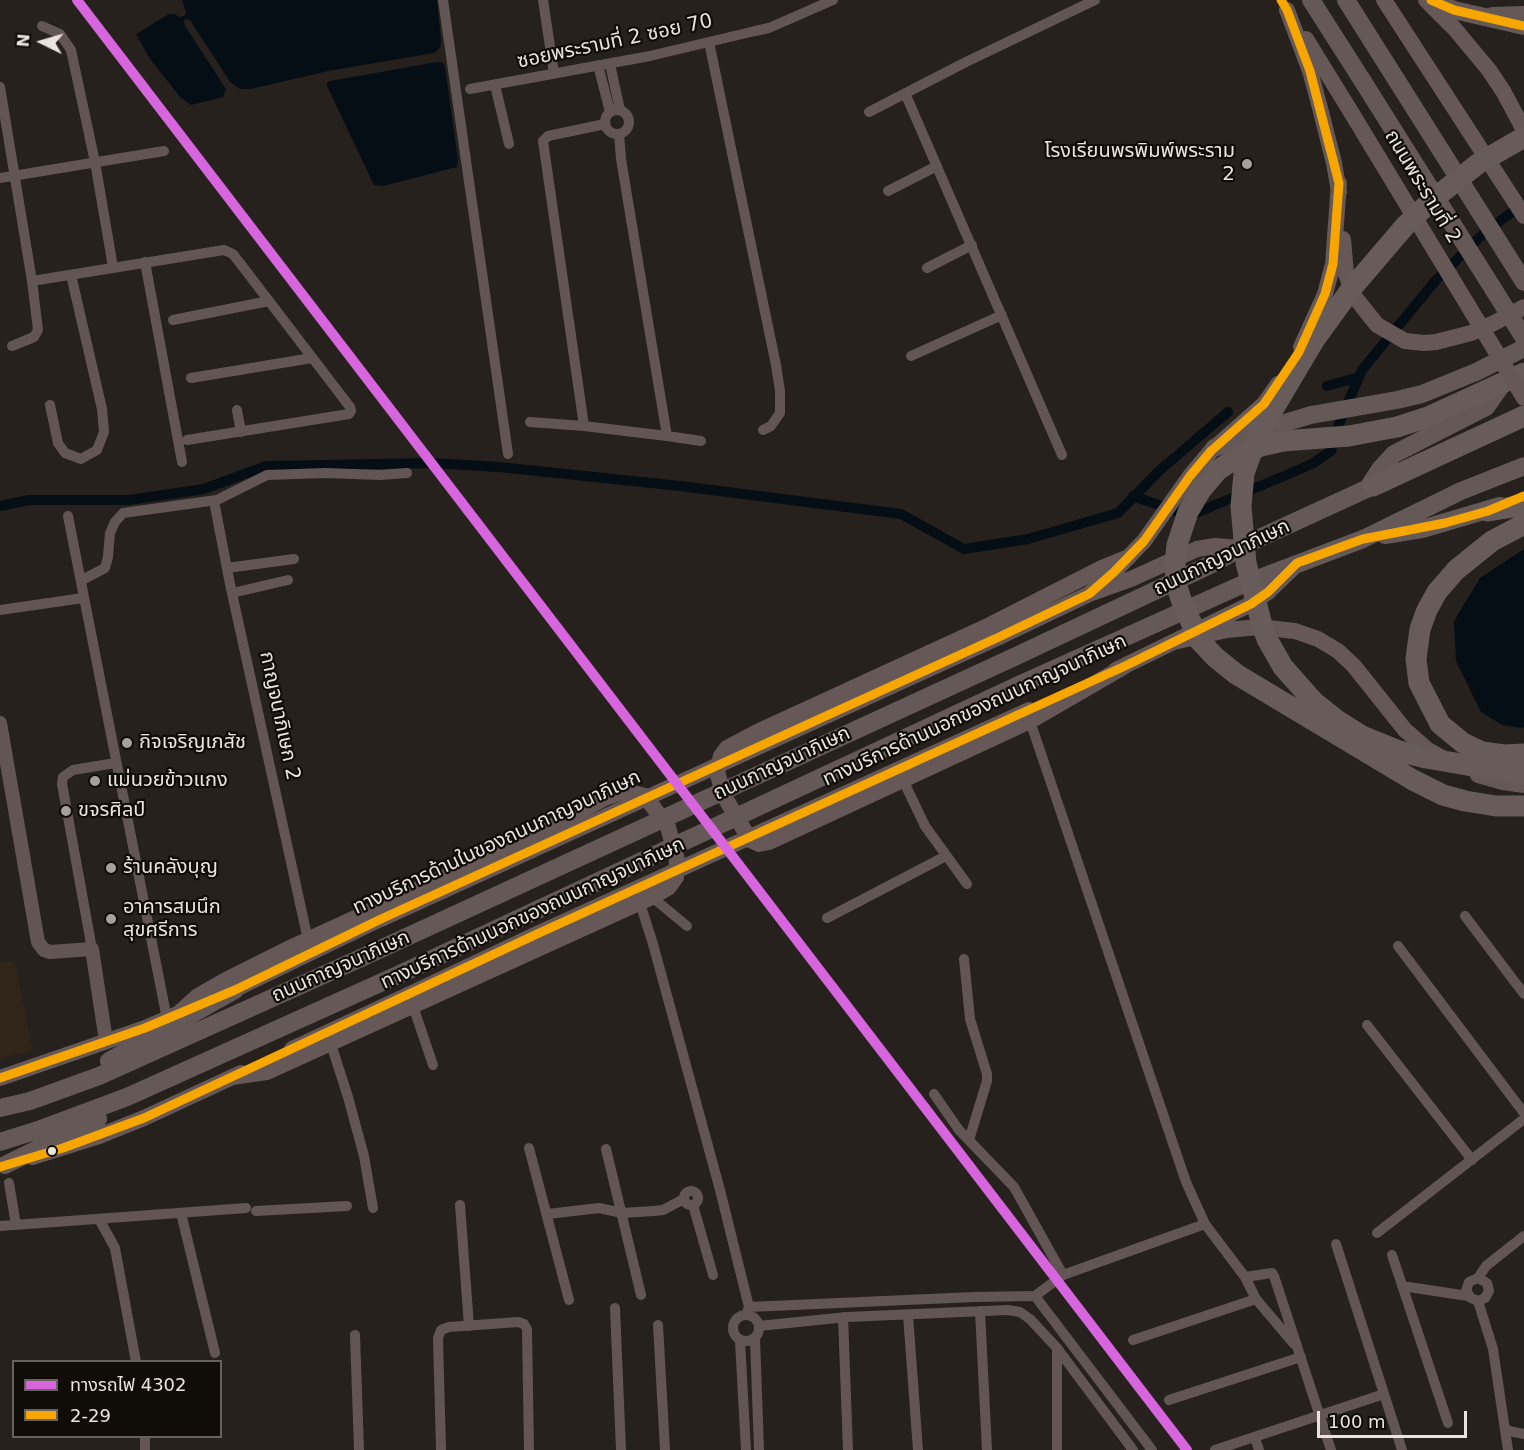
<!DOCTYPE html>
<meta charset="utf-8">
<style>
body{margin:0}
#map{position:relative;width:1524px;height:1450px;overflow:hidden;background:#26211d;font-family:"DejaVu Sans","Noto Sans Thai",sans-serif}
canvas{display:block}
.legend{position:absolute;left:12px;top:1360px;width:210px;height:78px;box-sizing:border-box;background:#100c08;border:2px solid #67625e;margin:0;padding:8px 10px;list-style:none;font-size:18px;color:#eae4df}
.legend li{display:flex;align-items:center;gap:12px;height:30px}
.legend b{width:30px;border:2px solid #67625e}
.north{position:absolute;left:12px;top:12px;width:60px;height:60px;-webkit-text-stroke:4px #100c08;paint-order:stroke;rotate:275deg;font-size:16px;font-weight:700;line-height:24px;text-align:center;color:#eae4df}
.north::after{content:'';display:block;margin:auto;width:21px;height:27px;background:#eae4df;clip-path:polygon(50% 0,100% 100%,50% 72%,0 100%)}
.scale{position:absolute;left:1317px;top:1411px;width:150px;height:27px;box-sizing:border-box;border:3px solid #eae4df;border-top:0;padding-left:8px;font-size:18px;line-height:21px;white-space:nowrap;color:#eae4df;-webkit-text-stroke:4px #100c08;paint-order:stroke}
</style>
<div id="map">
<canvas width="1524" height="1450"></canvas>
<ul class="legend">
<li><b style="height:8px;background:#d665de"></b>ทางรถไฟ 4302</li>
<li><b style="height:8px;background:#f7a600"></b>2-29</li>
</ul>
<div class="north">N</div>
<div class="scale">100 m</div>
</div>
<script>
const ctx = document.querySelector('canvas').getContext('2d');
ctx.lineJoin = 'round';
function paint(path, color) {
  ctx.fillStyle = color;
  ctx.fill(path, 'evenodd');
}
function toPath(rows) {
  const path = new Path2D();
  for (const r of rows) {
    if (r.length === 3) {
      path.moveTo(r[0] + r[2], r[1]);
      path.arc(r[0], r[1], r[2], 0, 2 * Math.PI);
      continue;
    }
    path.moveTo(r[0], r[1]);
    for (let i = 2; i < r.length; i += 2) path.lineTo(r[i], r[i + 1]);
  }
  return path;
}
function stroke(path, color, width, dash) {
  ctx.strokeStyle = color;
  ctx.lineWidth = width;
  ctx.lineCap = dash ? 'butt' : 'round';
  ctx.setLineDash(dash || []);
  ctx.stroke(path);
}
function drawText(font, color, halo, rows, align = 'center') {
  ctx.font = font + ' "DejaVu Sans","Noto Sans Thai",sans-serif';
  ctx.lineWidth = 4.5;
  ctx.setLineDash([]);
  ctx.textBaseline = 'middle';
  ctx.strokeStyle = halo;
  ctx.fillStyle = color;
  for (const [text, x, y, turn = 0] of rows) {
    ctx.save();
    ctx.translate(x, y);
    ctx.rotate((+turn || 0) * Math.PI / 180);
    ctx.textAlign = isNaN(turn) ? turn : align;
    if (halo) ctx.strokeText(text, 0, 0);
    ctx.fillText(text, 0, 0);
    ctx.restore();
  }
}
paint(toPath([
 [0,962,15,962,33,1051,0,1058]
]), '#312419');
paint(toPath([
 [182,0,437,0,441,40,440,48,434,53,328,71,251,89,240,89,230,82,190,20,185,19,184,21,185,26,226,89,223,97,191,105,181,98,150,59,136,34,169,14,175,14,179,17,184,16,186,12],
 [437,62,443,63,445,67,458,160,457,167,383,186,374,185,327,86,327,83,330,81],
 [1524,549,1524,727,1522,728,1502,725,1481,712,1456,661,1454,621,1480,578]
]), '#050e14');
stroke(toPath([
 [1327,386,1359,377],
 [1133,496,1179,512,1194,514,1312,464,1331,451,1339,424,1362,370,1436,280,1485,232,1523,204],
 [0,506,29,500,129,500,204,489,266,466,431,463,499,467,680,486,901,514,964,549,1028,539,1118,513,1159,471,1228,412]
]), '#050e14', 10);
stroke(toPath([
 [443,0,508,454],
 [543,0,554,73],
 [42,26,60,34,71,50,95,162,113,267],
 [709,42,776,365,780,391,780,413,771,426,763,430],
 [610,64,620,110],
 [598,65,610,112],
 [495,85,509,144],
 [0,87,32,281,38,330,34,337,12,346],
 [470,89,650,56,755,31,769,28,833,0],
 [905,93,1062,455],
 [617,122,12],
 [869,112,966,62,1095,0],
 [605,124,548,136,543,141,584,426,667,436,621,159,619,134],
 [0,178,164,151],
 [888,191,937,166],
 [145,262,182,462],
 [927,268,972,245],
 [32,281,224,250,233,254,350,407,351,411,349,414,187,440],
 [173,320,269,301],
 [911,356,1002,315],
 [191,378,312,358],
 [50,405,58,443,65,453,81,459,97,450,104,432,102,409,71,275],
 [237,410,241,432],
 [530,422,584,426],
 [667,436,701,441],
 [214,501,230,584,308,940],
 [68,516,167,1019],
 [227,568,294,559],
 [82,580,105,568,108,557,110,533,115,522,123,513,217,500,267,475,325,473,380,475,407,473],
 [232,593,288,580],
 [0,610,83,598],
 [1030,721,1186,1182,1205,1224,1063,1275,1035,1296],
 [903,780,925,826,967,884],
 [652,897,687,926],
 [640,903,653,944,720,1190,749,1307,746,1315],
 [1465,916,1524,994],
 [827,918,946,856],
 [1398,946,1524,1113],
 [92,949,62,784,63,777,73,770,115,763],
 [964,959,970,1019,987,1074,987,1081,969,1140],
 [413,1006,433,1065],
 [1367,1025,1472,1160],
 [331,1044,348,1097,364,1156,373,1208],
 [934,1094,959,1130,1014,1187,1063,1275],
 [529,1148,569,1300],
 [606,1149,641,1295],
 [9,1183,16,1225],
 [691,1198,7],
 [460,1205,469,1326],
 [693,1205,713,1275],
 [256,1211,347,1206],
 [181,1213,215,1353],
 [548,1214,599,1208,622,1213,654,1211,663,1210,684,1199],
 [99,1219,115,1248,136,1362],
 [1205,1224,1245,1277,1256,1299,1294,1344],
 [0,1226,246,1208],
 [1377,1233,1524,1119],
 [1336,1244,1402,1450],
 [1392,1255,1448,1423],
 [1245,1277,1272,1273,1274,1276,1331,1450],
 [1478,1278,1486,1266,1524,1236],
 [1402,1286,1468,1296],
 [1478,1301,1485,1298,1489,1291,1487,1283,1478,1278,1469,1282,1466,1291,1471,1298,1478,1301,1493,1349,1508,1450],
 [749,1307,974,1297,1035,1296,1152,1450],
 [615,1308,621,1450],
 [980,1311,987,1450],
 [746,1328,13],
 [908,1315,918,1450],
 [843,1317,848,1450],
 [658,1325,665,1450],
 [759,1326,847,1317,1008,1310,1020,1312,1030,1319,1057,1348,1133,1450],
 [355,1335,359,1450],
 [755,1338,759,1450],
 [1133,1340,1256,1299],
 [740,1341,746,1450],
 [1057,1348,1057,1450],
 [1169,1400,1301,1357],
 [1505,1430,1524,1434],
 [1255,1438,1259,1450],
 [145,1450,145,1436],
 [441,1450,438,1338,441,1330,449,1327,518,1322,524,1324,527,1329,529,1450],
 [1215,1450,1384,1394]
]), '#625654', 10);
stroke(toPath([
 [0,723,38,942,44,950,50,952,92,949,106,1041]
]), '#625654', 14);
stroke(toPath([
 [1384,0,1524,216],
 [1426,0,1454,28,1489,70,1503,91,1524,130],
 [1287,10,1310,71,1319,104,1334,163,1339,192],
 [1492,15,1524,14],
 [1306,39,1351,112],
 [1343,239,1346,274,1354,296,1377,325,1405,341,1424,343,1436,342,1471,333,1494,323,1524,307],
 [1301,347,1325,294,1333,264,1339,183],
 [1089,594,1113,573,1144,541,1190,476,1211,451,1264,404,1278,384],
 [999,637,1089,594,1131,579,1197,549,1215,546,1240,548],
 [1178,641,1227,630,1259,627,1295,631,1318,639,1338,651,1354,666,1405,730,1428,750,1444,759],
 [1125,666,1030,721,769,842,759,844,750,840,724,796,717,772,721,756,727,748,757,732,990,625,1102,568,1129,557],
 [1116,670,1251,604,1268,592,1295,566],
 [1478,775,1503,782,1524,785],
 [223,995,378,920],
 [178,1014,198,996,226,980,292,947,530,838,605,798,619,793,633,793,645,796,668,827,677,860,676,877,669,887,652,897,267,1072,232,1077],
 [292,1049,408,995],
 [0,1078,145,1028,182,1012],
 [32,1157,99,1136,144,1118,241,1073]
]), '#655856', 16);
stroke(toPath([
 [1311,0,1362,80],
 [1346,0,1524,282],
 [1431,0,1454,10,1524,26],
 [1214,448,1251,433,1311,415,1397,400,1422,394,1476,372,1524,348],
 [1368,488,1381,468,1394,454,1486,407,1503,383],
 [1385,535,1422,529,1500,506],
 [1012,658,1216,562,1251,542,1373,486],
 [1021,684,1239,586,1363,539,1461,491,1524,466],
 [109,1061,235,990],
 [0,1108,30,1101,99,1076,361,958],
 [0,1142,41,1129,127,1097,400,974],
 [5,1165,98,1119]
]), '#645956', 18);
stroke(toPath([
 [1283,441,1349,436,1397,427,1428,417,1524,373],
 [1373,486,1524,416],
 [1488,511,1524,505],
 [1524,524,1492,541,1456,570,1437,592,1427,610,1420,629,1416,659,1419,683,1440,724,1463,743,1482,752,1504,755,1524,754],
 [1413,780,1443,795,1465,801,1496,806,1524,806]
]), '#675c59', 21);
stroke(toPath([
 [1351,112,1524,398],
 [381,919,999,637],
 [408,995,537,934,1029,710]
]), '#655856', 16);
stroke(toPath([
 [1362,80,1524,338],
 [361,958,1012,658],
 [400,974,1021,684]
]), '#645956', 18);
stroke(toPath([
 [1524,137,1479,163,1432,200,1405,226,1352,288,1315,339,1258,435,1244,473,1241,506,1246,563,1262,625,1267,639,1283,667,1314,702,1338,721,1362,736,1399,751,1426,758,1524,775],
 [1283,441,1261,446,1239,456,1218,470,1201,490,1188,512,1177,545,1175,564,1176,584,1183,605,1200,641,1215,657,1236,674,1413,780]
]), '#675c59', 21);
stroke(toPath([
 [1431,0,1454,10,1524,26],
 [0,1078,145,1028,235,990,381,919,999,637,1089,594,1113,573,1144,541,1190,476,1211,451,1264,404,1299,352,1325,294,1333,264,1339,183,1310,71,1287,10,1281,0],
 [0,1167,63,1148,144,1118,537,934,1125,666,1251,604,1268,592,1297,563,1363,539,1445,523,1488,511,1524,496]
]), '#f7a600', 9);
stroke(toPath([
 [77,0,1187,1450]
]), '#d665de', 10);
for (const [x, y, r, color] of [
 [1247,164,6,"#a5a09b"],
 [127,743,6,"#a5a09b"],
 [95,781,6,"#a5a09b"],
 [66,811,6,"#a5a09b"],
 [111,868,6,"#a5a09b"],
 [111,919,6,"#a5a09b"],
 [52,1151,5,"#eae4df"]
]) {
  const dot = new Path2D();
  dot.arc(x, y, r, 0, 2 * Math.PI);
  ctx.fillStyle = color;
  ctx.fill(dot);
  stroke(dot, '#100c08', 2);
}
drawText('20px', '#eae4df', '#100c08', [
 ["ซอยพระรามที่ 2 ซอย 70",615,42,-12],
 ["ถนนพระรามที่ 2",1422,187,59],
 ["ถนนกาญจนาภิเษก",1222,558,-26],
 ["ทางบริการด้านนอกของถนนกาญจนาภิเษก",975,711,-25],
 ["กาญจนาภิเษก 2",279,716,78],
 ["ถนนกาญจนาภิเษก",782,764,-25],
 ["ทางบริการด้านในของถนนกาญจนาภิเษก",497,843,-25],
 ["ทางบริการด้านนอกของถนนกาญจนาภิเษก",533,914,-25],
 ["ถนนกาญจนาภิเษก",341,967,-24]
]);
drawText('20px', '#eae4df', '#100c08', [
 ["โรงเรียนพรพิมพ์พระราม",1235,152,"right"],
 ["2",1235,175,"right"],
 ["กิจเจริญเภสัช",139,743],
 ["แม่นวยข้าวแกง",107,781],
 ["ขจรศิลป์",78,811],
 ["ร้านคลังบุญ",123,868],
 ["อาคารสมนึก",123,908],
 ["สุขศรีการ",123,931]
], 'left');
</script>
